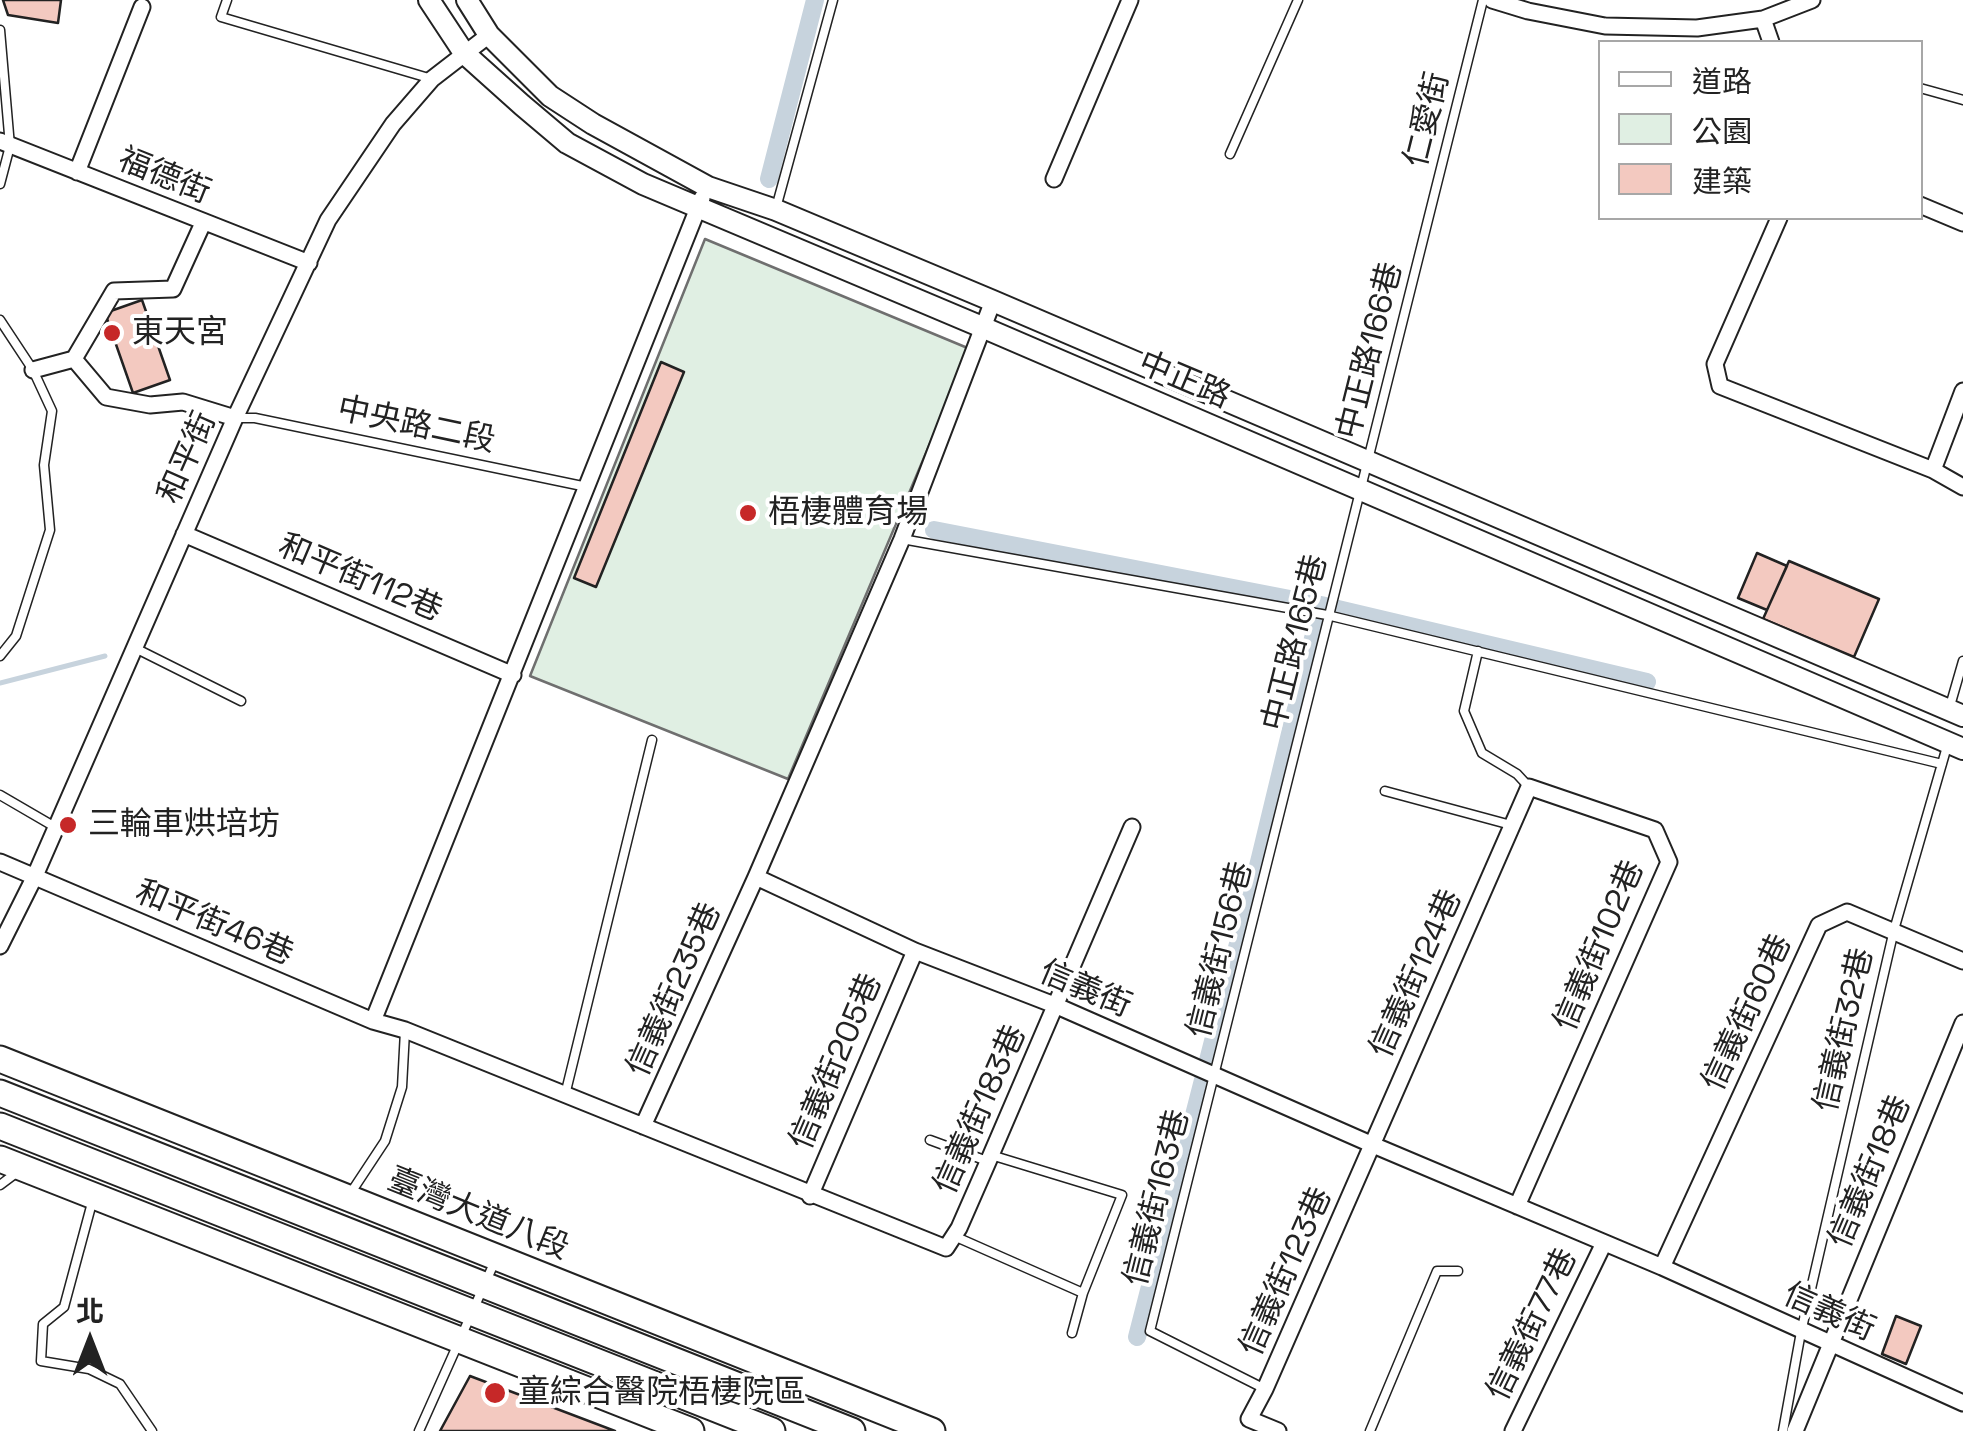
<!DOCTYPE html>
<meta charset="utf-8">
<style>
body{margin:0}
#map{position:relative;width:1963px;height:1431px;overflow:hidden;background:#fff;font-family:"Space Grotesk","Noto Sans TC",sans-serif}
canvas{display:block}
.legend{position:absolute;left:1598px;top:40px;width:325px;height:180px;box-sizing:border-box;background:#fff;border:2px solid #a7a7a7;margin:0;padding:12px 18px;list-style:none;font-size:30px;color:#222}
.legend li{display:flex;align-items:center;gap:20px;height:50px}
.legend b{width:50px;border:2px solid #a7a7a7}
.north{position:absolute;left:40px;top:1291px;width:100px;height:100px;-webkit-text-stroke:8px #fff;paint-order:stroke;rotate:0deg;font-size:28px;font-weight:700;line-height:40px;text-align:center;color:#222}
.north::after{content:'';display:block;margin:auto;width:35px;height:45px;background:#222;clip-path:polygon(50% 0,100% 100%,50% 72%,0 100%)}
</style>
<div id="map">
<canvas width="1963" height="1431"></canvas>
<ul class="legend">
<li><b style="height:12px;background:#fff"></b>道路</li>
<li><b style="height:28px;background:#e0efe3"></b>公園</li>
<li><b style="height:28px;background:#f3c9c0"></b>建築</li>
</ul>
<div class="north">北</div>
</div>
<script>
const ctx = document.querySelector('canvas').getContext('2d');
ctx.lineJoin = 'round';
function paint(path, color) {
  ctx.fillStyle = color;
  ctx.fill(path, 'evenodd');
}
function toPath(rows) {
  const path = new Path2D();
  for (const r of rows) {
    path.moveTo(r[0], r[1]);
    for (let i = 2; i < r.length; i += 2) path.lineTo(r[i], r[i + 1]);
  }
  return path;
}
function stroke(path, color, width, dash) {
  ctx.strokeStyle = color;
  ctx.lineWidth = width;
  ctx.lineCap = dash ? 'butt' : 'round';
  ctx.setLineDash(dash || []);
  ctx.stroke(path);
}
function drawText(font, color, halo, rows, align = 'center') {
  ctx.font = font + ' "Space Grotesk","Noto Sans TC",sans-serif';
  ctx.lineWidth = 8;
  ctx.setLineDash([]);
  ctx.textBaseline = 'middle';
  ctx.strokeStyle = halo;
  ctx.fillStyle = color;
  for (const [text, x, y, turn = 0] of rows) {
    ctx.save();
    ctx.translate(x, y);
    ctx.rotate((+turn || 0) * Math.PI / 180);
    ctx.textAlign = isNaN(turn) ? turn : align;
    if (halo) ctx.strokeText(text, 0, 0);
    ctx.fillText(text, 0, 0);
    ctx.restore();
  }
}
const green = toPath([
 [705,239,970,349,788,779,530,676,705,239]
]);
paint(green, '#e0efe3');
stroke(green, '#6f6f6f', 2.5);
stroke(toPath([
 [0,683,105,656]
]), '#c7d3dd', 5);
stroke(toPath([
 [769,179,815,0],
 [934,530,1321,605,1647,682],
 [1137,1337,1260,858,1321,605]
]), '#c7d3dd', 18);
const building = toPath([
 [3,0,61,0,58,23,8,15,3,0],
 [142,300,170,380,133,393,105,313,142,300],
 [661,362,684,372,596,587,574,578,661,362],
 [1757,553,1787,566,1767,610,1738,598,1757,553],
 [1789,561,1879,599,1854,657,1763,619,1789,561],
 [1896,1316,1921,1326,1906,1364,1882,1354,1896,1316],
 [470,1376,615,1431,440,1431,470,1376]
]);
paint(building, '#f3c9c0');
stroke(building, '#222', 2.5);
const service = toPath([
 [227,0,221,17,432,79],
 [0,30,10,146,0,184],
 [1920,88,1963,100],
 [1230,154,1298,0],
 [776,208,833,0],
 [0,320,33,370,52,411,44,465,50,530,16,636,0,656],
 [235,418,255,418,587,487],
 [902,539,1327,615,1942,764],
 [133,647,241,701],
 [1478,651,1464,711,1482,753,1517,774,1529,787],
 [1950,706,1963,661],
 [1385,791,1511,825],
 [0,795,55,827],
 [565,1095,652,740],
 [930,1140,987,1161],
 [991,1155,1122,1195,1083,1293,1072,1333],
 [0,1185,16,1173],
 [350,1194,385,1141,402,1087,405,1031],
 [93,1199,64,1307,43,1324,41,1361,89,1369,120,1384,152,1431],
 [954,1236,1083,1293],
 [1265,1389,1150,1331,1483,0],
 [419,1431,495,1261],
 [1370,1431,1437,1271,1458,1271],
 [1783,1431,1801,1332,1894,930,1948,743]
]);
const minor = toPath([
 [1492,0,1528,11,1605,26,1697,28,1763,19,1812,0],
 [1763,19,1771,42],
 [0,141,309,263],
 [77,172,142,7],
 [1054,179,1130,0],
 [1920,205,1963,223],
 [1779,218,1715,364,1720,386,1933,470,1963,487],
 [203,223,173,289,114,291,74,359,106,397,150,405,183,402,235,418],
 [33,370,74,359],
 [1933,470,1963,391],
 [184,534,513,675],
 [0,862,373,1021,405,1030,946,1248,959,1228,991,1155,1132,827],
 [756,877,915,951,1057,1006,1373,1145,1662,1267,1963,1403],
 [0,946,34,878,235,418,328,220,393,124,432,79,489,35],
 [373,1021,702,198],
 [643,1126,756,877,902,539,993,301],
 [810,1196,915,951],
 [1662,1267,1819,925,1847,912,1963,961],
 [1278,1431,1249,1419,1265,1389,1529,787,1655,830,1669,862,1517,1206],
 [1513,1431,1604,1243],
 [1795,1431,1963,1023]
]);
const tertiary = toPath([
 [429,0,464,53,522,105,567,143,643,184,982,327,1963,749],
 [467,0,489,35,550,96,593,124,708,187,776,210,993,301,1963,716]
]);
const primary = toPath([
 [0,1059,932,1431],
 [0,1093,852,1431],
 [0,1126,772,1431],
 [0,1159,691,1431]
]);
stroke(service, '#222', 11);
stroke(minor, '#222', 19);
stroke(tertiary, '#222', 24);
stroke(primary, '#222', 29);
stroke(service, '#fff', 8);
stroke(minor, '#fff', 15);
stroke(tertiary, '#fff', 20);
stroke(primary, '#fff', 25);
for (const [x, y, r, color] of [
 [112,333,10,"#c62828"],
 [748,513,10,"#c62828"],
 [68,825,10,"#c62828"],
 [495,1393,12,"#c62828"]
]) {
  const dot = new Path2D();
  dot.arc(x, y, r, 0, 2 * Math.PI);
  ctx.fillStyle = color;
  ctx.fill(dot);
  stroke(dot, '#fff', 4);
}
drawText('32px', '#222', '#fff', [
 ["仁愛街",1428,120,-76],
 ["福德街",164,177,22],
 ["中正路166巷",1371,351,-76],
 ["中正路",1184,381,23],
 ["中央路二段",416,426,12],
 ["和平街",188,458,-66],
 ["和平街112巷",360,579,23],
 ["中正路165巷",1296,643,-76],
 ["和平街46巷",214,924,23],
 ["信義街102巷",1600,946,-67],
 ["信義街156巷",1221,950,-76],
 ["信義街124巷",1417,974,-66],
 ["信義街235巷",675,990,-66],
 ["信義街",1085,990,23],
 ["信義街60巷",1748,1013,-65],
 ["信義街32巷",1845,1030,-77],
 ["信義街205巷",837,1062,-67],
 ["信義街183巷",981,1110,-66],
 ["信義街18巷",1871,1172,-67],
 ["信義街163巷",1158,1198,-76],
 ["臺灣大道八段",478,1215,22],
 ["信義街123巷",1287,1272,-66],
 ["信義街",1829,1313,24],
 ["信義街77巷",1533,1325,-64]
]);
drawText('32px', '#222', '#fff', [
 ["東天宮",132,333],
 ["梧棲體育場",768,513],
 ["三輪車烘培坊",88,825],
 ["童綜合醫院梧棲院區",518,1393]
], 'left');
</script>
